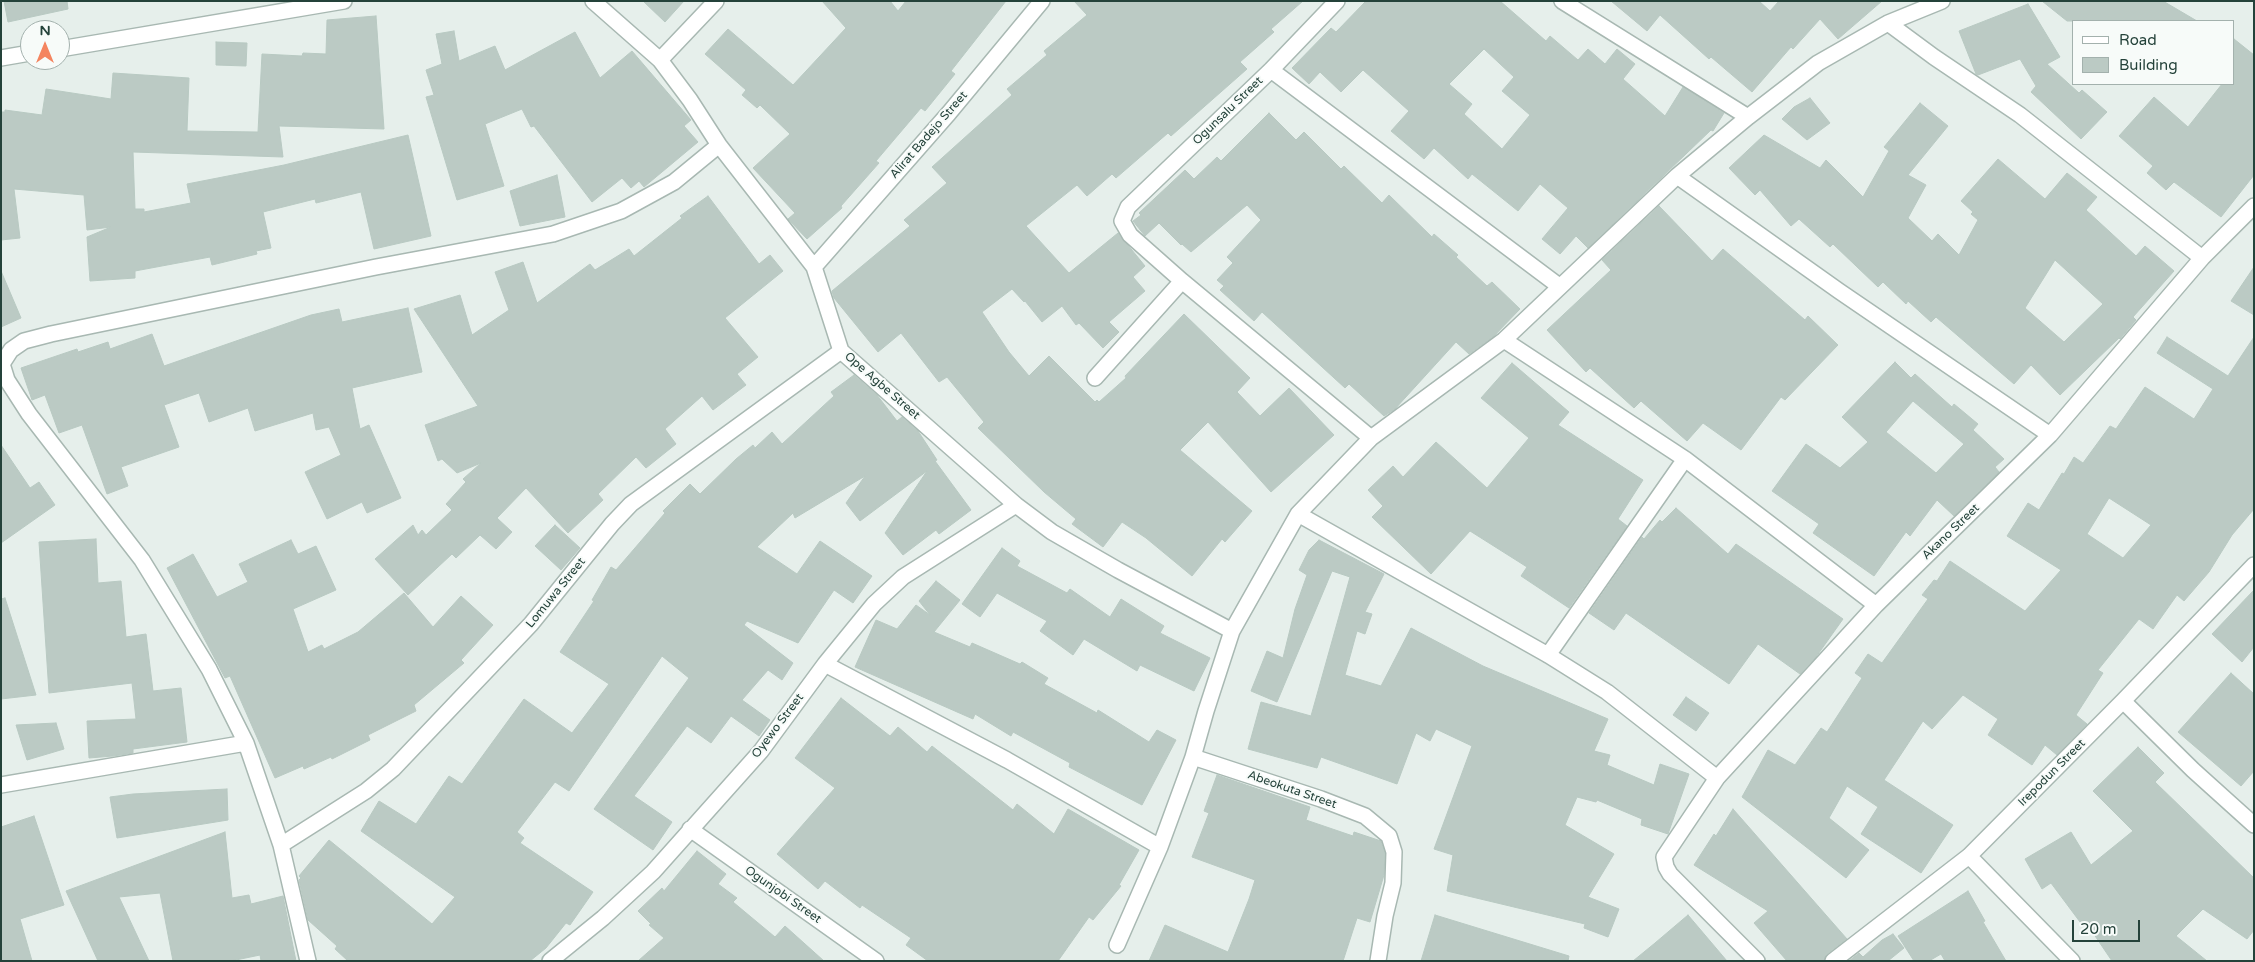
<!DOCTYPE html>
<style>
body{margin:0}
#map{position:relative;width:2255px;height:962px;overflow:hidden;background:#e6efeb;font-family:"Varela Round",sans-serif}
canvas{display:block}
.frame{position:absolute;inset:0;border:2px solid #24423a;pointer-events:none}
.legend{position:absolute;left:2072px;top:20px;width:162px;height:65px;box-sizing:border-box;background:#f7fbf9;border:1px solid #a3b1ad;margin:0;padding:6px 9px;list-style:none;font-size:15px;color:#24423a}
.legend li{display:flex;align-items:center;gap:10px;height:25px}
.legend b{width:25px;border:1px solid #a3b1ad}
.north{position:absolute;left:20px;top:20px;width:50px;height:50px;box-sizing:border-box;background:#f7fbf9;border:1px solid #a3b1ad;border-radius:50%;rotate:0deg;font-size:14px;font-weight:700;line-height:20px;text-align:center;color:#24423a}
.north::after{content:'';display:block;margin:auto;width:18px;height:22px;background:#f4845f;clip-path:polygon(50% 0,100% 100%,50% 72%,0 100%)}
.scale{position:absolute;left:2072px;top:920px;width:68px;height:22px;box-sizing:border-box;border:2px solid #24423a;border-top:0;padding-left:6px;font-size:15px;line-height:18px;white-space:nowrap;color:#24423a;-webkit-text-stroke:4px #f7fbf9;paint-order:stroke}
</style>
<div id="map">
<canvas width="2255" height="962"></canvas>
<div class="frame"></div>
<ul class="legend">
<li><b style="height:6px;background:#fff"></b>Road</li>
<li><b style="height:14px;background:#bbcac4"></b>Building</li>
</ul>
<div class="north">N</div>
<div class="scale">20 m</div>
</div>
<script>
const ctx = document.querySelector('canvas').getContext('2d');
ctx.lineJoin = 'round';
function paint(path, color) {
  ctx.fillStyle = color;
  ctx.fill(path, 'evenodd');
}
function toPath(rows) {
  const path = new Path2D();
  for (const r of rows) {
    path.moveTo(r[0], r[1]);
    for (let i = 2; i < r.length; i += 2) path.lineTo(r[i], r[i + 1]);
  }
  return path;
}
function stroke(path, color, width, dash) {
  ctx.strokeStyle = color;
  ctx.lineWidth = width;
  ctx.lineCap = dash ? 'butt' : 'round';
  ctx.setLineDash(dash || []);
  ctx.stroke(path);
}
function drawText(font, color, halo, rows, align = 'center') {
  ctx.font = font + ' "Varela Round",sans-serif';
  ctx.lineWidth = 4;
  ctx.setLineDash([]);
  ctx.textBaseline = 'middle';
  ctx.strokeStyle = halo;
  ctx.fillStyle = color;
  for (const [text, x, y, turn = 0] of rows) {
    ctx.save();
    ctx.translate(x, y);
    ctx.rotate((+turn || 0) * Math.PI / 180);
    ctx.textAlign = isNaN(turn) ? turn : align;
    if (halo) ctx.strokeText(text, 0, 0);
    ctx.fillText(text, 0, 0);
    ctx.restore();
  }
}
const building = toPath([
 [4,1,67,1,68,9,8,22,4,1],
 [643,1,684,1,665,22,643,1],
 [822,1,890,1,898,11,906,1,1006,1,951,71,955,74,925,111,921,108,876,161,879,163,841,206,842,208,807,239,788,219,795,213,753,168,790,134,760,105,757,108,742,95,746,90,705,54,728,29,793,85,846,28,822,1],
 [1074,1,1303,1,1271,29,1274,32,1240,62,1247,69,1171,136,1168,133,1116,178,1112,174,1087,196,1077,185,1026,226,1069,273,1118,233,1145,266,1133,277,1145,291,1109,322,1119,332,1103,348,1079,323,1076,325,1062,306,1042,322,1025,301,1024,302,1012,289,982,312,1009,352,1029,376,1049,356,1095,402,1097,400,1099,402,1126,378,1125,376,1184,314,1250,378,1237,392,1260,416,1289,388,1334,435,1271,492,1208,422,1180,450,1252,511,1225,542,1222,539,1192,576,1146,538,1122,522,1103,547,1072,524,1076,519,1044,492,978,428,984,422,947,377,939,382,901,333,878,352,834,298,832,291,910,226,904,220,947,183,932,167,1012,95,1007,89,1047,55,1044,51,1087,15,1074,1],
 [1366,1,1500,1,1546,41,1550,36,1578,60,1588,49,1605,64,1617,49,1635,64,1623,79,1665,116,1683,87,1724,113,1713,131,1711,130,1588,248,1576,236,1560,254,1542,239,1568,208,1540,184,1518,211,1472,174,1468,179,1434,148,1424,159,1391,131,1409,111,1363,70,1341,92,1320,72,1309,84,1292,68,1331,28,1336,32,1366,1],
 [1484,49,1514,77,1502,91,1530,115,1502,149,1464,114,1472,104,1449,84,1484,49],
 [1611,1,1759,1,1770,11,1779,1,1882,1,1838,39,1820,19,1793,49,1791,47,1752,92,1711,57,1709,59,1660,15,1647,31,1611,1],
 [2042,1,2163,1,2197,21,2067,21,2042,1],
 [2028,4,2060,57,2047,64,2079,93,2082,90,2107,112,2081,139,2031,92,2036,86,2020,59,1978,75,1976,74,1959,31,2028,4],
 [376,16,384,129,279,126,283,157,133,152,135,209,144,209,144,212,191,203,187,184,284,165,408,135,431,236,374,249,361,192,316,203,315,199,263,212,271,248,256,251,257,254,212,265,210,257,135,271,135,278,90,281,87,237,111,227,87,230,84,195,14,189,20,238,1,240,1,112,5,112,5,110,42,115,46,89,111,99,113,73,189,78,187,131,258,132,262,54,302,56,303,53,326,54,327,20,376,16],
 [454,31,459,61,495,46,505,70,575,32,600,78,632,51,691,120,684,126,698,142,644,187,639,181,631,188,622,178,592,202,534,126,531,127,522,109,485,124,504,186,457,200,426,97,434,95,426,70,442,64,436,34,454,31],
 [2234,39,2254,55,2254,175,2221,217,2174,182,2166,190,2147,173,2153,166,2119,136,2154,97,2188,127,2222,84,2234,84,2234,39],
 [216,42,247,43,246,66,216,65,216,42],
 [1810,98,1830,123,1807,140,1782,119,1794,107,1810,98],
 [1920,103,1948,126,1908,175,1926,185,1908,218,1932,241,1938,234,1959,255,1978,220,1971,214,1973,212,1961,201,1998,159,2045,199,2067,173,2097,197,2086,210,2136,256,2145,246,2174,271,2133,317,2136,320,2120,339,2119,338,2060,395,2031,365,2014,384,1936,317,1931,322,1908,301,1906,304,1883,282,1878,287,1833,244,1830,247,1799,219,1791,226,1760,190,1755,195,1729,168,1764,135,1820,168,1826,160,1863,197,1889,151,1884,147,1920,103],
 [2055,260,2103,304,2064,342,2025,308,2055,260],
 [1269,113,1296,140,1304,132,1341,169,1344,166,1382,203,1389,195,1432,237,1434,234,1458,255,1456,257,1487,286,1492,282,1520,309,1493,337,1469,354,1456,342,1395,409,1384,416,1349,384,1345,388,1262,312,1254,321,1220,290,1224,286,1217,280,1233,263,1227,257,1261,220,1247,205,1191,252,1182,244,1181,245,1159,223,1145,236,1133,221,1141,215,1139,213,1185,170,1194,179,1217,157,1221,161,1269,113],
 [557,175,565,217,520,226,510,191,557,175],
 [708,196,759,264,770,255,783,271,725,318,758,357,737,374,746,385,713,410,702,396,665,429,676,444,646,468,636,457,598,494,603,500,568,533,526,488,497,518,512,532,496,549,480,535,456,558,452,554,408,595,375,559,413,525,418,535,422,530,426,535,452,510,446,504,466,482,463,479,481,463,457,473,442,459,438,461,425,425,478,406,414,309,460,295,472,335,509,310,495,272,523,262,537,303,590,264,595,270,629,249,634,256,682,218,680,216,708,196],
 [1659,206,1712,261,1723,249,1805,320,1808,316,1838,345,1785,400,1781,397,1741,450,1703,423,1687,441,1641,401,1634,408,1590,368,1586,372,1547,330,1611,270,1602,260,1659,206],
 [2254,267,2254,315,2231,301,2254,267],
 [1,271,21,318,1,327,1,271],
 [408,308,422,372,352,388,360,429,369,425,401,498,367,513,362,502,327,519,305,472,341,455,329,427,316,430,313,413,255,431,248,408,209,422,199,393,164,405,179,447,121,467,128,486,107,494,82,425,59,433,45,395,32,400,21,368,77,349,78,352,108,342,110,349,152,334,164,366,311,315,339,309,342,322,408,308],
 [2167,337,2228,376,2254,337,2254,509,2232,535,2209,572,2184,601,2177,595,2153,629,2139,619,2098,670,2103,673,2076,715,2087,724,2057,755,2045,745,2032,765,1988,735,1998,719,1963,695,1932,729,1923,721,1884,780,1953,825,1921,873,1861,834,1878,807,1847,786,1829,818,1869,850,1846,878,1742,797,1768,750,1795,765,1821,728,1827,732,1862,678,1855,673,1868,654,1882,663,1928,599,1922,595,1934,580,1937,581,1950,561,2025,611,2061,570,2007,536,2028,503,2039,510,2062,473,2064,474,2074,457,2083,463,2110,426,2116,429,2145,387,2194,419,2213,389,2157,353,2167,337],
 [2109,498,2151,525,2123,558,2087,534,2109,498],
 [1895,362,1911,378,1915,374,1952,407,1954,404,1978,424,1973,430,2004,459,1995,467,1999,472,1954,516,1937,500,1910,536,1906,532,1874,576,1813,533,1819,524,1772,491,1806,444,1840,468,1868,442,1842,417,1895,362],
 [1913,401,1964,444,1936,473,1886,432,1913,401],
 [1512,363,1569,412,1558,425,1643,480,1618,519,1627,526,1569,608,1521,576,1527,567,1470,531,1431,574,1372,517,1383,506,1368,490,1393,466,1403,477,1436,442,1487,488,1529,438,1481,398,1512,363],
 [854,375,877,395,897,421,902,417,918,431,937,460,935,461,971,510,939,534,936,530,903,555,885,533,927,471,860,521,846,503,865,476,795,518,793,513,757,547,797,574,820,541,872,576,853,603,834,590,798,643,747,621,744,625,793,663,782,680,768,670,742,700,770,720,759,736,731,716,711,743,687,726,634,796,672,822,653,850,594,809,689,678,662,656,569,791,555,782,517,832,524,838,520,843,593,892,570,925,566,923,546,948,530,961,348,961,335,949,337,946,308,920,299,880,301,878,299,876,329,840,432,924,455,897,361,831,379,801,416,824,449,776,462,784,524,699,572,733,609,684,560,652,594,601,592,600,611,567,616,570,665,513,663,511,690,484,700,494,736,459,753,445,755,448,772,432,782,444,834,396,831,392,854,375],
 [1,445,30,488,39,482,55,505,1,543,1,445],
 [1676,508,1728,554,1736,544,1843,619,1816,657,1800,674,1758,644,1729,684,1626,613,1614,630,1589,613,1642,537,1644,539,1660,520,1662,522,1676,508],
 [555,525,580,548,561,570,535,546,555,525],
 [96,539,98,583,121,581,126,637,146,634,153,691,181,688,187,742,133,749,133,753,113,756,89,758,87,721,136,719,132,683,49,693,39,542,96,539],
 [291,540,298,554,316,546,336,590,293,609,308,652,322,645,324,649,358,632,404,593,433,627,461,596,493,625,461,660,464,663,414,705,416,711,368,735,370,740,332,759,331,757,304,769,303,766,275,778,230,676,225,678,167,568,193,554,217,597,248,582,239,564,291,540],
 [1319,540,1384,574,1365,612,1372,614,1365,634,1357,631,1345,675,1381,686,1411,628,1483,666,1608,719,1594,751,1610,755,1607,765,1654,785,1660,764,1689,774,1668,834,1641,825,1642,819,1597,800,1596,802,1577,797,1565,825,1614,854,1588,897,1619,909,1608,937,1584,928,1585,924,1447,891,1453,855,1434,849,1472,746,1436,729,1430,741,1416,733,1397,784,1321,757,1317,768,1248,749,1261,702,1311,716,1350,577,1332,571,1277,702,1251,691,1267,651,1283,658,1295,609,1307,575,1299,570,1309,550,1319,540],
 [1002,548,1020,561,1017,566,1067,593,1070,589,1110,617,1121,599,1164,626,1160,633,1210,658,1194,691,1140,665,1137,671,1084,639,1073,655,1040,631,1047,621,997,593,980,617,962,604,1002,548],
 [936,581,960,600,934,632,970,647,972,643,1020,664,1022,662,1048,678,1044,684,1097,713,1098,710,1149,742,1157,730,1176,740,1142,805,1069,767,1070,763,1013,732,1011,736,975,714,973,719,855,667,876,620,897,629,916,605,930,615,919,601,936,581],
 [2254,590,2254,647,2242,662,2212,634,2254,590],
 [5,598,36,695,1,699,1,599,5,598],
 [2231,673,2254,694,2254,771,2241,786,2178,732,2231,673],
 [1686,697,1709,713,1696,731,1673,715,1686,697],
 [841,698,890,736,898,727,927,752,932,746,1013,810,1017,804,1054,834,1068,809,1139,850,1119,885,1121,886,1093,920,1089,917,1058,961,928,961,906,945,911,938,862,905,860,908,825,881,818,889,777,854,835,788,795,758,841,698],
 [56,723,64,749,27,760,16,725,56,723],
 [2138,747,2164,773,2155,782,2254,878,2254,930,2247,939,2203,909,2176,936,2207,961,2112,961,2087,924,2083,926,2051,883,2042,889,2025,859,2071,832,2091,865,2133,831,2093,791,2138,747],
 [1217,775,1310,807,1306,820,1353,836,1354,832,1381,841,1385,853,1384,875,1370,922,1357,918,1343,961,1149,961,1165,925,1228,952,1249,899,1255,880,1192,857,1209,813,1204,811,1217,775],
 [227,789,228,820,117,838,110,797,133,794,227,789],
 [1733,809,1847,939,1827,954,1824,961,1787,961,1754,923,1768,911,1694,865,1714,834,1716,836,1733,809],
 [34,816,64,905,20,919,32,961,1,961,1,827,34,816],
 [225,832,232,898,249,895,251,904,283,896,296,961,261,961,260,955,231,961,173,961,160,893,119,897,149,961,98,961,66,891,225,832],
 [697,851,726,874,718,884,737,898,733,902,775,937,785,926,824,961,638,961,664,938,649,925,651,924,638,911,662,888,664,891,697,851],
 [1968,891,1985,921,1983,922,2006,961,1945,961,1941,954,1929,961,1914,961,1898,936,1968,891],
 [1435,915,1569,956,1568,961,1421,961,1435,915],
 [1688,915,1727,961,1633,961,1655,943,1688,915],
 [1893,934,1904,948,1888,961,1849,961,1859,953,1863,957,1882,940,1893,934]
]);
paint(building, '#bbcac4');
stroke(building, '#b8c9c2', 1);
const minor = toPath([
 [593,1,660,60,690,100,719,145,814,267,841,351,1016,505,1052,532,1118,570,1232,631],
 [1337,1,1271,70,1128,207,1122,221,1130,235,1182,281,1371,438],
 [1562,1,1748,117],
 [1888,23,1934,57,2020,115,2202,258],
 [60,49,344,1],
 [1,58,30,53],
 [660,60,716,1],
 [1271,70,1559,286],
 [1677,176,1839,291,2050,435],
 [814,267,949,113,1042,1],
 [1504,340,1685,459,1876,605],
 [1095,378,1182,281],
 [1298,514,1548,655,1607,692,1717,778],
 [1548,655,1685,459],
 [825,664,1007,760,1160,847],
 [2123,701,2193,770,2254,825],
 [1,785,246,743],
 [690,829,876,961],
 [281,845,366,791,393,769,531,624,612,524,631,504,841,351],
 [1969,856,2072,961],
 [1117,945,1160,847,1193,757],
 [308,961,281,845,246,743,209,669,142,560,29,414,7,380,2,364,11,350,24,341,51,334,376,267,553,234,621,211,674,182,719,145],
 [550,961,603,918,653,872,761,751,825,664,874,604,903,577,1016,505],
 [1378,961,1385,916,1393,883,1394,852,1389,836,1365,816,1321,799,1193,757,1206,711,1232,631,1298,514,1371,438,1504,340,1677,176,1748,117,1818,63,1888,23,1942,1],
 [1757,961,1670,874,1666,867,1664,857,1717,778,1876,605,2050,435,2202,258,2254,206],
 [1833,961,1969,856,2123,701,2254,565]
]);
stroke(minor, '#a8b8b2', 18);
stroke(minor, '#fff', 15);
drawText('12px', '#24423a', '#f7fbf9', [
 ["Ogunsalu Street",1228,111,-44],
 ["Alirat Badejo Street",929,135,-49],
 ["Ope Agbe Street",882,386,41],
 ["Akano Street",1951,532,-44],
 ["Lomuwa Street",556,593,-51],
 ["Oyewo Street",778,726,-53],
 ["Irepodun Street",2052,773,-45],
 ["Abeokuta Street",1292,790,19],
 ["Ogunjobi Street",783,895,35]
]);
</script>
